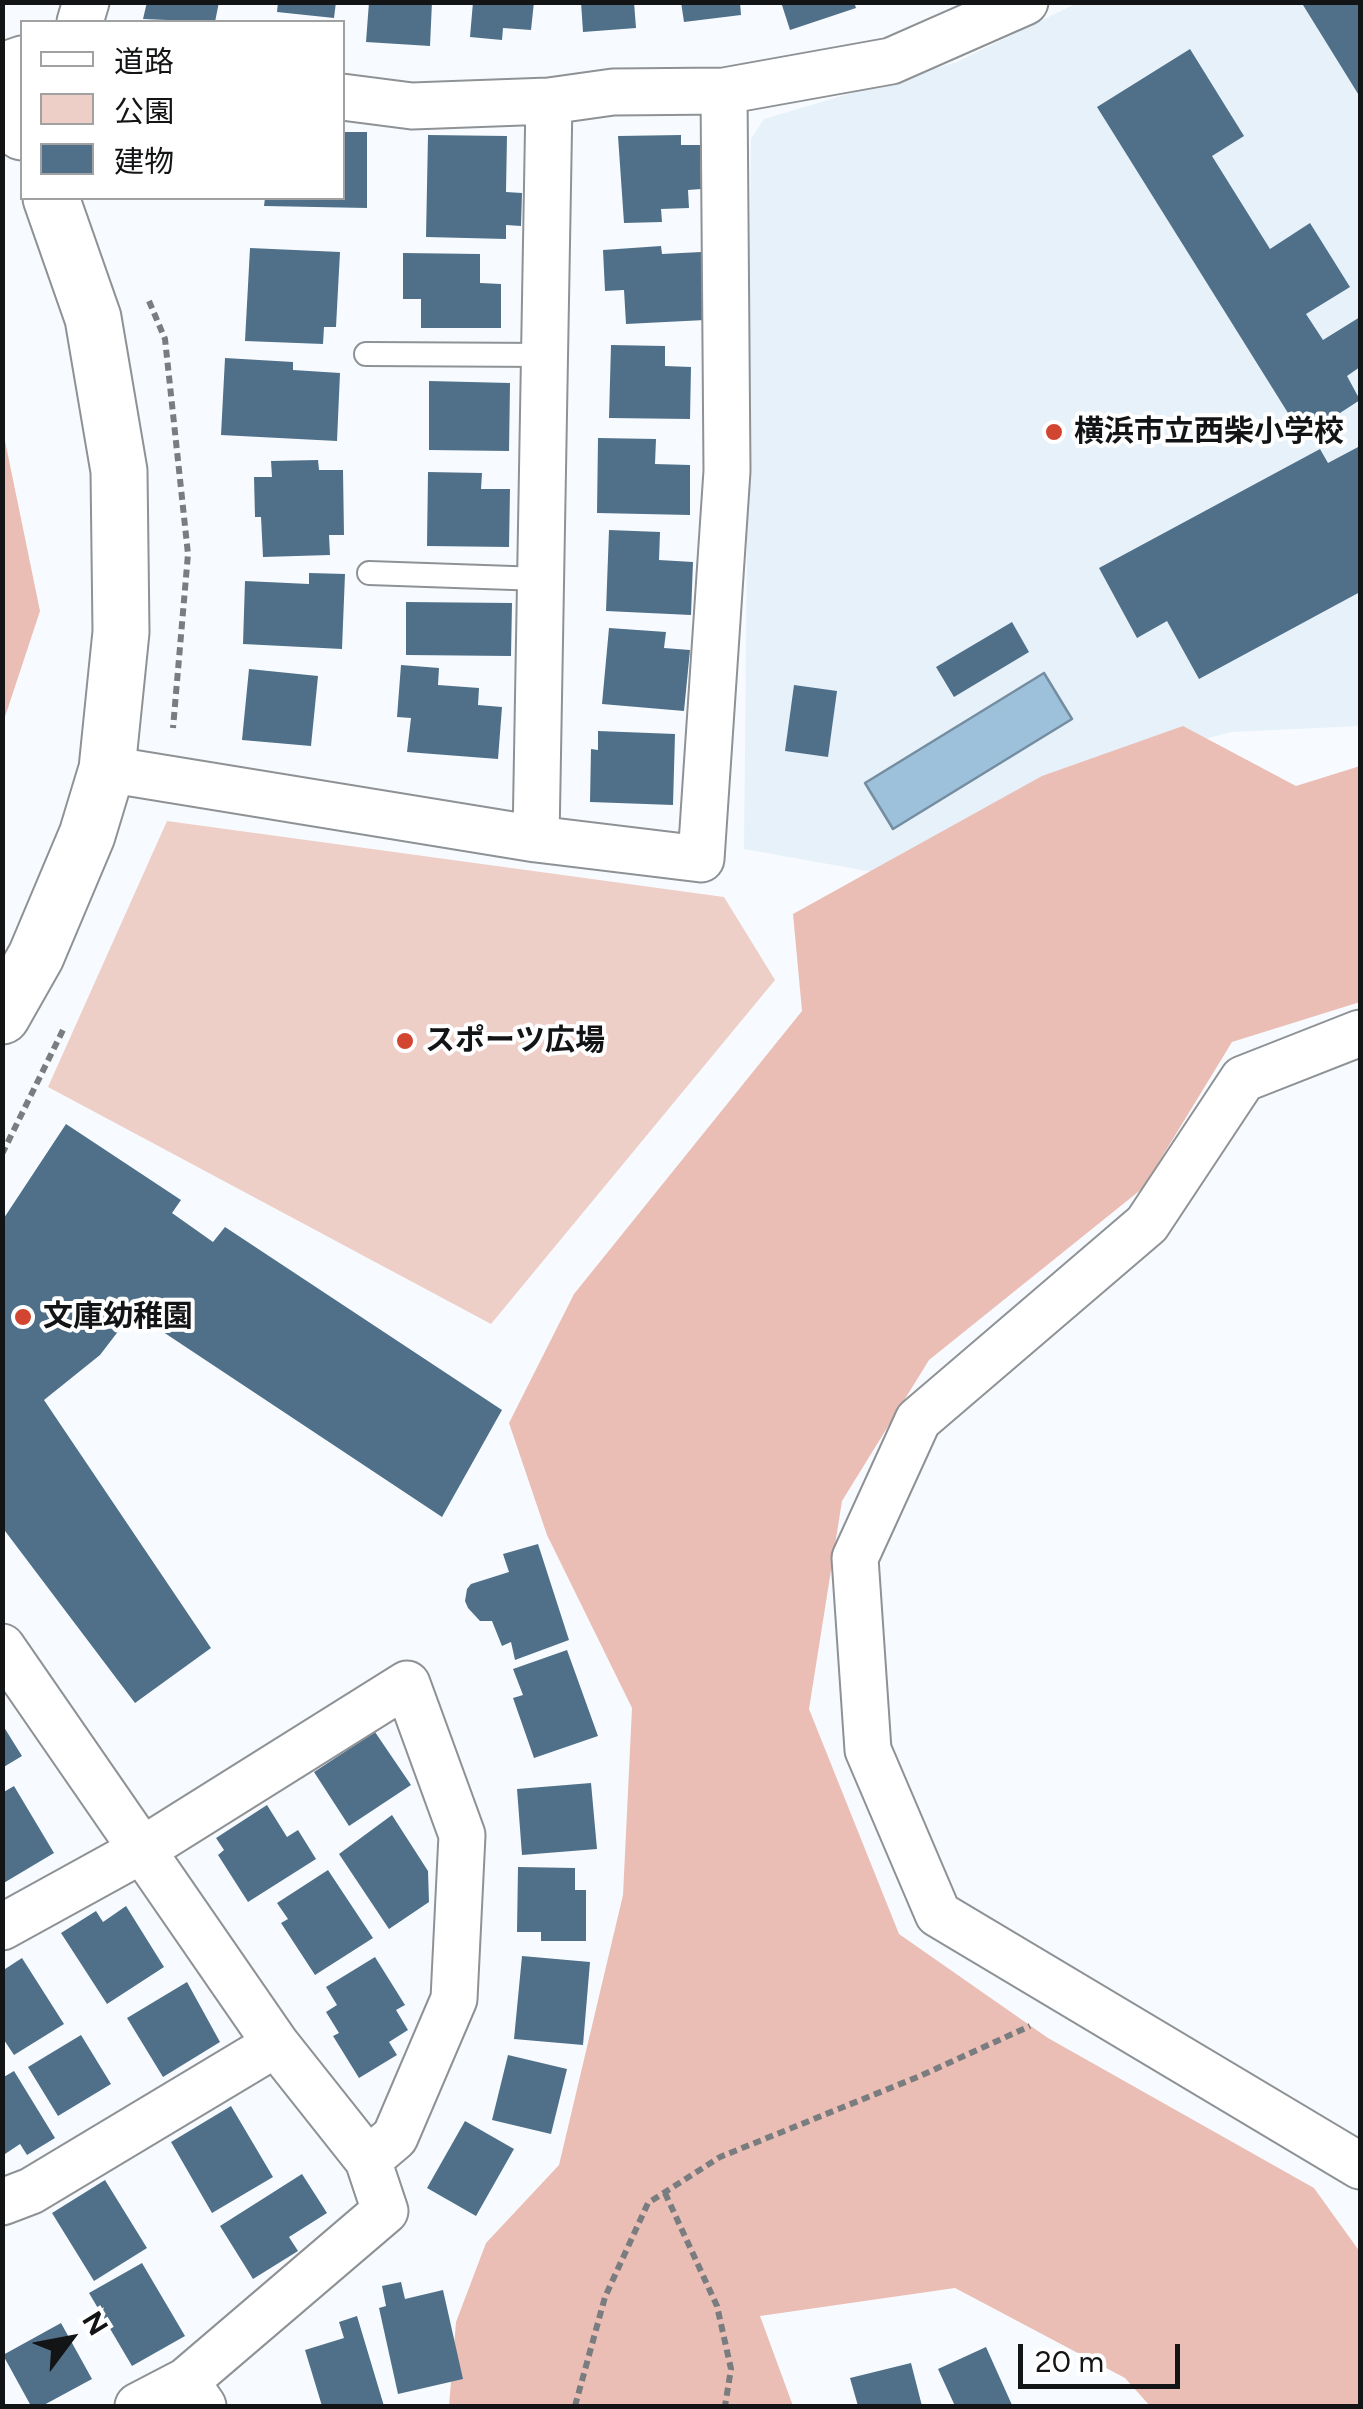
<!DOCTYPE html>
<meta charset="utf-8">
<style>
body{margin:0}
#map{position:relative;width:1363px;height:2409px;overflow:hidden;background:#f7fbff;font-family:Figtree,"Noto Sans JP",sans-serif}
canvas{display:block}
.frame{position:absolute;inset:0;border:5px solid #131415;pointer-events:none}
.legend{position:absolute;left:20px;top:20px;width:325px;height:180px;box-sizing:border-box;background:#fff;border:2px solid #a1a1a1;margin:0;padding:12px 18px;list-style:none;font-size:30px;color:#131415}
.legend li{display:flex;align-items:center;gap:20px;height:50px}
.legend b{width:50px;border:2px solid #a1a1a1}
.north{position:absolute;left:20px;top:2289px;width:100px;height:100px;-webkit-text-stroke:8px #fff;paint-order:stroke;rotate:58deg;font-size:28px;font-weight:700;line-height:40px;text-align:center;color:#131415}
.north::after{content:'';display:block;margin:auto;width:35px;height:45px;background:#131415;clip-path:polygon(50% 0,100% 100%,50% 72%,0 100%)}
.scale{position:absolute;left:1018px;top:2344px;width:162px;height:45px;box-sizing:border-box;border:5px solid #131415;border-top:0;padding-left:12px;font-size:30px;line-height:35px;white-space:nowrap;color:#131415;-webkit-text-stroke:8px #fff;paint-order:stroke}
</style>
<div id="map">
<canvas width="1363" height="2409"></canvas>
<div class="frame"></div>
<ul class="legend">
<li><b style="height:12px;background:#fff"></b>道路</li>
<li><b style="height:28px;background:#eecfc8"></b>公園</li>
<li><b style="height:28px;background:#507089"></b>建物</li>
</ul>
<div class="north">N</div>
<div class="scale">20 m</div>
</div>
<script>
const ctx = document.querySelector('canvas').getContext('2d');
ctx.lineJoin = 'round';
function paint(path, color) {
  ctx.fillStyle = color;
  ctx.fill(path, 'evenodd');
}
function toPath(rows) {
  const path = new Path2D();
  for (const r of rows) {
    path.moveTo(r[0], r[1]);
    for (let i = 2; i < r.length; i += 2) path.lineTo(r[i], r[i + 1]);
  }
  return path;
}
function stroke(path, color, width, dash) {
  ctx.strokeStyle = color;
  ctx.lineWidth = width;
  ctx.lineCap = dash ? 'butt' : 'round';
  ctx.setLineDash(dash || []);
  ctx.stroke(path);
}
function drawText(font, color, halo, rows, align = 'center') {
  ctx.font = font + ' Figtree,"Noto Sans JP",sans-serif';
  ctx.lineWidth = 8;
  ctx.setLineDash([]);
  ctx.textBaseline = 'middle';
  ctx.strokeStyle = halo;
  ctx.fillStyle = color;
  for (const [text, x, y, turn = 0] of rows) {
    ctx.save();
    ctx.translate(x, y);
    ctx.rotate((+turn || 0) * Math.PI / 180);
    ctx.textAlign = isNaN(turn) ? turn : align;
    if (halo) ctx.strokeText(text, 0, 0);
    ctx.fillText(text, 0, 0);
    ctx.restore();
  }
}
paint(toPath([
 [1077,3,1360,3,1360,726,1231,732,1104,766,929,882,744,849,751,139,764,119,957,62]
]), '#e6f1fa');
paint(toPath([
 [167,821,724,897,775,980,491,1324,48,1087]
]), '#eecfc8');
paint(toPath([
 [3,431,40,611,3,723,2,723],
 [1183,726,1296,786,1360,766,1360,1002,1232,1042,1143,1188,929,1360,842,1501,809,1709,899,1934,1048,2038,1314,2188,1360,2252,1360,2406,1150,2406,1125,2378,955,2288,760,2316,793,2406,449,2406,456,2322,486,2243,559,2165,623,1895,632,1708,547,1535,509,1423,574,1294,802,1011,793,914,1042,776]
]), '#ebbeb5');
const water = toPath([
 [1044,673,1072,719,893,829,865,783,1044,673]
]);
paint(water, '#9ec1db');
stroke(water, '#748da0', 2.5);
paint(toPath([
 [147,2,219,2,215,22,143,19],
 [278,2,336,2,334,18,277,12],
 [369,2,432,2,430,46,366,42],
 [473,2,534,2,531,30,503,28,502,40,470,37],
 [581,2,634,2,636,28,583,32],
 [681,2,740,2,741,15,684,22],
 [781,2,854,2,856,8,790,30],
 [1306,2,1360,2,1360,97,1303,5],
 [1190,49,1244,136,1212,156,1270,249,1310,223,1350,287,1306,314,1323,340,1360,317,1360,367,1347,376,1360,400,1303,437,1097,107],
 [342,132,367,132,367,208,264,206,265,198,342,198],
 [428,135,507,136,506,192,522,193,521,226,506,225,506,239,426,237],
 [681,135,681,145,700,145,701,189,688,190,689,208,661,209,662,222,624,223,618,136],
 [661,246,662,254,701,252,705,320,626,324,624,290,605,291,603,250],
 [250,248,340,252,336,327,324,327,323,344,245,341],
 [403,253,480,254,480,283,501,284,501,328,421,328,421,299,403,299],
 [611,345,665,346,665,366,691,367,690,419,609,418],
 [225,358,293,362,293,370,340,373,337,441,221,435],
 [429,381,510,383,509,451,429,450],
 [598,438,656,439,655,464,690,465,690,515,597,513],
 [1360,446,1360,592,1199,679,1167,621,1137,638,1099,568,1320,449,1328,463],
 [318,460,319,470,343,470,344,535,329,535,330,555,263,557,261,517,255,517,254,477,272,477,271,461],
 [428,472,482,473,481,489,510,489,509,547,427,546],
 [609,530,660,532,659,560,693,562,691,615,606,611],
 [309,573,345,574,342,649,243,644,245,581,309,584],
 [406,602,512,603,511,656,406,655],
 [1012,622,1029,652,954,697,936,667],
 [609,628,666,632,664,648,690,650,684,711,602,704],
 [401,665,439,668,438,685,479,688,478,705,502,707,498,759,407,752,411,718,397,717],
 [249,669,318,676,311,746,242,740],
 [794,685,837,691,828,757,785,751],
 [598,731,675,734,673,805,590,802,591,749,598,750],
 [66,1124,181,1200,172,1213,213,1242,225,1227,502,1410,442,1517,133,1312,100,1355,44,1400,211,1648,135,1703,2,1527,2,1221],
 [538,1544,569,1640,515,1660,511,1642,502,1646,492,1621,480,1621,468,1608,465,1601,467,1589,471,1584,509,1572,503,1554],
 [567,1650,598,1736,534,1758,513,1698,523,1695,513,1669],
 [2,1724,22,1756,2,1768],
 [375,1732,411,1785,349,1826,314,1772],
 [591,1783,597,1849,522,1855,517,1789],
 [14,1786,54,1853,2,1884,2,1793],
 [267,1805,287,1837,298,1830,316,1859,248,1902,218,1855,224,1850,216,1838],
 [392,1815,428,1871,429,1902,389,1929,339,1854],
 [518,1867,575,1868,575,1890,586,1890,586,1941,541,1941,541,1932,517,1932],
 [328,1870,373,1938,315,1975,281,1923,288,1919,277,1903],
 [126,1906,164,1967,107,2004,61,1933,96,1911,103,1922],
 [522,1956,590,1962,583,2045,514,2039],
 [375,1957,405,2005,396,2010,408,2030,389,2042,397,2055,359,2078,333,2036,339,2033,326,2012,337,2005,326,1987],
 [22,1958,64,2024,14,2055,2,2037,2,1971],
 [187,1982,220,2042,163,2077,127,2018],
 [81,2035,111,2084,58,2116,28,2067],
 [508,2055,567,2069,551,2134,492,2120],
 [14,2071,55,2138,27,2155,20,2144,5,2154,2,2150,2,2078],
 [231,2106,273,2177,212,2213,171,2142],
 [465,2121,514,2149,476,2216,427,2188],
 [302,2174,327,2213,289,2237,298,2251,253,2279,220,2226],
 [105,2180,147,2248,94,2281,52,2213],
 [142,2263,185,2336,132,2366,89,2293],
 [401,2282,405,2299,443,2290,463,2379,398,2394,379,2308,386,2306,382,2286],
 [357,2316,384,2406,322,2406,305,2350,344,2338,339,2322],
 [61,2323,92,2379,42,2406,31,2406,3,2355],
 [986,2347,1012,2405,955,2406,938,2369],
 [911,2363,922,2406,858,2406,850,2378]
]), '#507089');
const service = toPath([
 [366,354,545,355],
 [369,573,541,579]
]);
const minor = toPath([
 [80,22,86,2],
 [2,66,22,59],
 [342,97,412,106,549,101,613,92,724,91,891,61,1025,2],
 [107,769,536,839,701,859,727,471,724,91],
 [536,839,549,101],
 [1360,1033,1243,1079,1147,1224,918,1420,855,1558,868,1750,938,1914,1360,2166],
 [2,1647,276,2044,368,2160,385,2211,186,2381,203,2406],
 [2,1927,142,1850,407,1684,462,1835,454,1999,395,2137,368,2160],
 [2,2202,31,2191,276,2044],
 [138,2406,186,2381]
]);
const tertiary = toPath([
 [2,98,22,132],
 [2,1016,36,956,87,835,107,769,121,632,119,471,93,318,51,198]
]);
stroke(service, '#8e9295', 26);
stroke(minor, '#8e9295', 49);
stroke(tertiary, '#8e9295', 59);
stroke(toPath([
 [149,301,165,339,188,554,173,728],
 [2,1154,63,1030],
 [665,2193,717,2306,731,2369,725,2406],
 [575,2406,605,2297,648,2203,720,2157,920,2076,1030,2026]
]), '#7a7d7f', 6, [8, 5]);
stroke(service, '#fff', 22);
stroke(minor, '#fff', 45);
stroke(tertiary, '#fff', 55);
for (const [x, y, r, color] of [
 [1054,432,10,"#d24531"],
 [405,1041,10,"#d24531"],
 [23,1317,10,"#d24531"]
]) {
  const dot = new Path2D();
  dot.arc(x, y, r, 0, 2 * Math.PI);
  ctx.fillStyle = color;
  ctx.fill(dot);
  stroke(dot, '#fff', 4);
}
drawText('bold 30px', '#131415', '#fff', [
 ["横浜市立西柴小学校",1074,432],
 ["スポーツ広場",425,1041],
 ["文庫幼稚園",43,1317]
], 'left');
</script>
